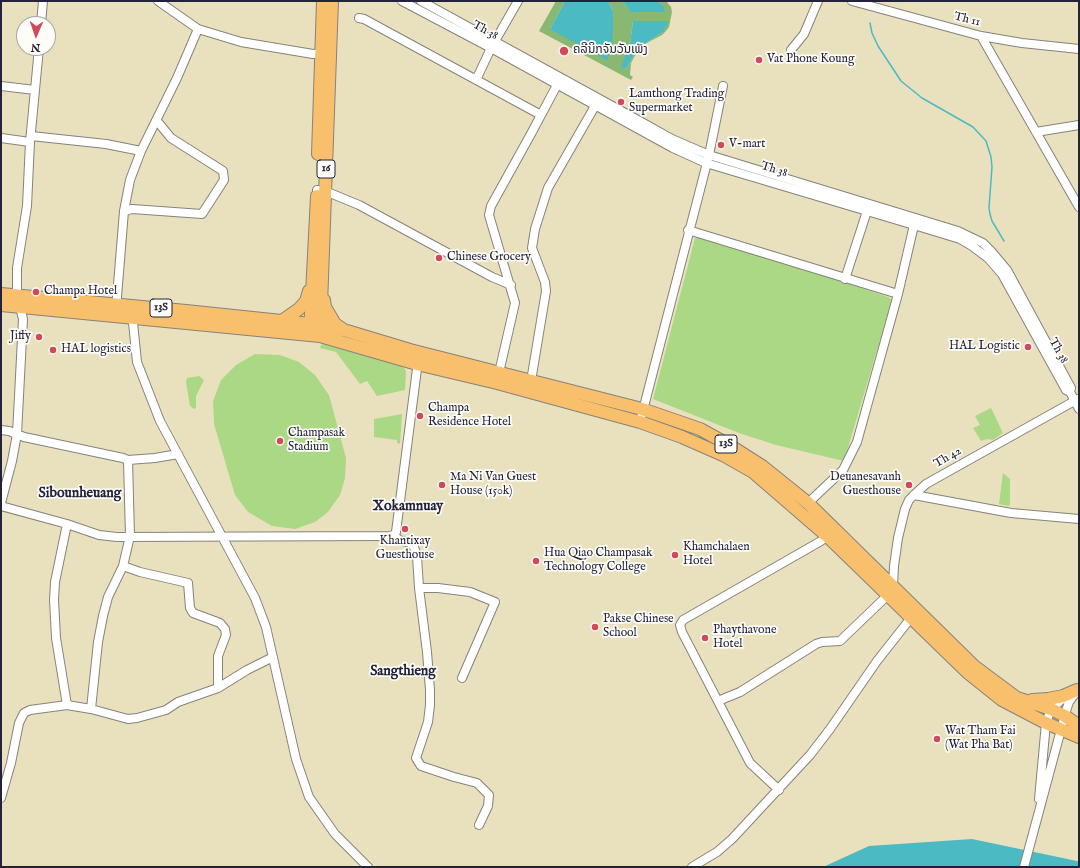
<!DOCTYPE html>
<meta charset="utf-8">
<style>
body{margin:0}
#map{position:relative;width:1080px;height:868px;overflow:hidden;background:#e9e1be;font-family:"IM FELL English",serif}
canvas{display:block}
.frame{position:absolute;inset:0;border:2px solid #22223b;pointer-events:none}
.north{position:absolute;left:16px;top:16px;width:40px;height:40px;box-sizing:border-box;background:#fdfcf7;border:1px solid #a5a5ac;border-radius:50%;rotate:182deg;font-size:11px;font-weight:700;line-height:16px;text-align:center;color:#22223b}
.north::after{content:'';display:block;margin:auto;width:14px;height:18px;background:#d1495b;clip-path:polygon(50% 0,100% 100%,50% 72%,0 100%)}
</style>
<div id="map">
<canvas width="1080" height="868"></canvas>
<div class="frame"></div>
<div class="north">N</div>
</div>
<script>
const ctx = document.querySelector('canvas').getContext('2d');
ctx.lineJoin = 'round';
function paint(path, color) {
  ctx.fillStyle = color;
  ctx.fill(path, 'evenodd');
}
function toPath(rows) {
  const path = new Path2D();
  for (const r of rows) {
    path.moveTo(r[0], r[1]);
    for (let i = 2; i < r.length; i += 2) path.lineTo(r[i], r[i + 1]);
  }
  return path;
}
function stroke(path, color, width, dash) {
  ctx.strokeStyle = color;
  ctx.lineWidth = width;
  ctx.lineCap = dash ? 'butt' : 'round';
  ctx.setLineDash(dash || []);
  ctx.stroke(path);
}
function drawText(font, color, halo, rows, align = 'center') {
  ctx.font = font + ' "IM FELL English","Noto Sans Lao",serif';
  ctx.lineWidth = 3.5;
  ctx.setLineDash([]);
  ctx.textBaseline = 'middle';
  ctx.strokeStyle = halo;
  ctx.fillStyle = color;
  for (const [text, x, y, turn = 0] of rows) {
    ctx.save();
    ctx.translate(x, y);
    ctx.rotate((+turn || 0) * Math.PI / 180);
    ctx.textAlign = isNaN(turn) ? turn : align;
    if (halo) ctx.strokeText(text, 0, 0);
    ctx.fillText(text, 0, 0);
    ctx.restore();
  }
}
paint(toPath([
 [698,237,847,283,888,297,892,300,844,461,776,445,739,433,653,399,695,238],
 [323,344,401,366,405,369,406,372,405,390,377,396,367,381,360,384,336,352,320,348,321,345],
 [255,354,280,355,299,362,315,375,329,395,346,458,345,478,340,495,328,512,315,522,295,529,272,526,248,512,235,495,214,424,213,401,221,380,236,365],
 [199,376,204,380,196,396,196,408,194,409,190,406,186,382,187,378],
 [991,408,1003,433,993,440,987,439,981,441,973,428,980,425,975,416],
 [402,414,400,444,397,443,397,440,374,437,374,419],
 [1003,473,1010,479,1010,505,1008,506,999,504]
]), '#abd884');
paint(toPath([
 [556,1,565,1,550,29,613,11,608,1,623,1,632,12,663,5,658,1,666,1,671,7,672,12,669,27,666,31,662,35,645,44,637,52,631,63,630,75,633,77,631,80,539,31],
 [633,21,663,32,638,48,626,69,622,67,630,44]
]), '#88b872');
paint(toPath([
 [565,1,608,1,613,11,613,32,612,47,607,60,550,29],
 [623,1,658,1,663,5,665,12,631,12],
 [633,21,669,21,663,32,638,48,626,69,621,67,630,44],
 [972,839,1077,861,1079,862,1079,867,823,867,869,846]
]), '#4bbac2');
stroke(toPath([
 [870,23,872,33,878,46,901,81,922,98,973,127,986,141,991,157,992,167,989,208,990,214,992,221,1004,241]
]), '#4bbac2', 1.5);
const minor = toPath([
 [402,1,491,48,673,148,706,163,914,225,960,239,972,246,988,258,1002,274,1066,390,1070,392],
 [421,1,636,119,672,139,709,155,958,231,983,243,991,251,1007,270,1071,388,1070,392,1079,409],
 [852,1,981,36,1022,43,1079,49],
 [359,18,364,19,541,115],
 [41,24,43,1],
 [198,29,241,42,313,54,326,53],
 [981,36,1079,207],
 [791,50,804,34,818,1],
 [476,80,491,48,518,1],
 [1,86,35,90],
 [1036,132,1079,125],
 [31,136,106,144,141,151,130,180,124,211,116,309],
 [1,138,30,142],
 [141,151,177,78,198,29,158,1],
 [317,190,325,191,359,205,492,277,511,285],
 [124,211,132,209,202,214,224,180,223,171,171,138,157,121],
 [688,230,898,294],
 [845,279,867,211],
 [132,313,137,362,160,421,255,598,266,627,296,759,309,797,335,834,368,867],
 [498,377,515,303,489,215,491,206,532,132,557,85],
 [531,381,546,291,545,282,532,248,535,229,548,188,595,106],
 [640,422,709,155,723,86],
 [1,430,9,431,24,437,123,458,128,460,155,458,178,454],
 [914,495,1011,513,1079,519],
 [1,503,12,461,17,434,23,319,17,295,17,268,27,206,30,142,39,48],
 [808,503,843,470,857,442,898,294,914,225],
 [1,506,67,524,99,535,117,537,390,536,394,535],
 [67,524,55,582,54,600,56,638,67,705],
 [394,535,399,540,410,543,414,547,417,556,419,588,427,652,430,690,430,705,428,722,416,758,421,766,454,777,477,783,489,795,488,806,479,825],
 [394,535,396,532,418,361],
 [123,566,140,572,188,583,190,608,193,613,220,623,225,629,226,635,218,656,218,688],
 [893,585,894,566,898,538,905,509,909,500,914,495,926,484,942,475,1078,399],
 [419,588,438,588,470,592,495,602,462,678],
 [718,701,740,692,816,644,822,642,840,641,888,595],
 [91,709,98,642,103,616,108,597,123,566,130,536,128,460],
 [779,790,750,763,682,632,680,625,683,620,821,541,830,533],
 [1,798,11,763,19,723,24,713,30,710,67,705,91,709,128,719,137,718,166,710,178,702,218,688,247,670,273,657],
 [1039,799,1046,723,1051,709,1065,697],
 [692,867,717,852,732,839,810,755,830,729,877,661,914,614],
 [1024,867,1066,711,1069,702,1077,691]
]);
const highway = toPath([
 [318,154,323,1],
 [1,294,186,311,320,325,347,331,410,350,642,409,700,429,729,445,762,466,808,503,974,666,1017,698,1051,709,1065,716,1079,726],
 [324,300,325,307,335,324,344,330],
 [1,305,320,336,417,364,497,383,640,422,682,437,723,455,753,472,827,536,967,672,1002,700,1046,723,1079,737],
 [282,321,299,309,306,301,309,291],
 [310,332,317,196],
 [320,333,332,1],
 [1032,700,1048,699,1063,696,1077,690]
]);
stroke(minor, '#86827c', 10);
stroke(highway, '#86827c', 14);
stroke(minor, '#fff', 8);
stroke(highway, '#f8bf6c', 12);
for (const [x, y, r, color] of [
 [564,51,5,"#d1495b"],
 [759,60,4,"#d1495b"],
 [621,102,4,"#d1495b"],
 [721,145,4,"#d1495b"],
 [439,258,4,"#d1495b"],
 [36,292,4,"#d1495b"],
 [39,337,4,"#d1495b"],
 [1028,347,4,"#d1495b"],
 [53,350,4,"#d1495b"],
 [420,416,4,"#d1495b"],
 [280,441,4,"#d1495b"],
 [442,485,4,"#d1495b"],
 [909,485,4,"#d1495b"],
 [405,529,4,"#d1495b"],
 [675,555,4,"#d1495b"],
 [536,561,4,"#d1495b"],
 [595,627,4,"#d1495b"],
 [705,638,4,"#d1495b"],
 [937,739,4,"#d1495b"]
]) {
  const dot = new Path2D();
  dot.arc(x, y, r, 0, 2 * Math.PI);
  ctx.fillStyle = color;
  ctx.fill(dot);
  stroke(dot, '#fdfcf7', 1.5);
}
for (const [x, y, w] of [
 [326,169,18],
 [161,308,22],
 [726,444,22]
]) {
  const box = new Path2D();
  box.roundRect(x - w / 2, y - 9, w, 18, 3);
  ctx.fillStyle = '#fdfcf7';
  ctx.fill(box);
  stroke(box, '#22223b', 1);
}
drawText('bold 11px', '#22223b', null, [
 ["16",326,169],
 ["13S",161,308],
 ["13S",726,444]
]);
drawText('12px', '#22223b', '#fdfcf7', [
 ["Th 11",967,20,14],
 ["Th 38",485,31,28],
 ["Th 38",774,170,17],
 ["Th 38",1058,351,61],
 ["Th 42",948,458,-30]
]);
drawText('12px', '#22223b', '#fdfcf7', [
 ["ຄລີນິກຈັນວັນເພັງ",573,51],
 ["Vat Phone Koung",767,60],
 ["Lamthong Trading",629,95],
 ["Supermarket",629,109],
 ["V-mart",729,145],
 ["Chinese Grocery",447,258],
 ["Champa Hotel",44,292],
 ["Jiffy",31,337,"right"],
 ["HAL Logistic",1020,347,"right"],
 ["HAL logistics",61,350],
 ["Champa",428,409],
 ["Residence Hotel",428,423],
 ["Champasak",288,434],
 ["Stadium",288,448],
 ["Ma Ni Van Guest",450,478],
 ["House (150k)",450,492],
 ["Deuanesavanh",901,478,"right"],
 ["Guesthouse",901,492,"right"],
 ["Khantixay",405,542,"center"],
 ["Guesthouse",405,556,"center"],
 ["Khamchalaen",683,548],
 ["Hotel",683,562],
 ["Hua Qiao Champasak",544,554],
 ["Technology College",544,568],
 ["Pakse Chinese",603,620],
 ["School",603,634],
 ["Phaythavone",713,631],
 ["Hotel",713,645],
 ["Wat Tham Fai",945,732],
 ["(Wat Pha Bat)",945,746]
], 'left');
drawText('bold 14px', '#22223b', '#fdfcf7', [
 ["Sibounheuang",80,494],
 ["Xokamnuay",408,507],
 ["Sangthieng",403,672]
]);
</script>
